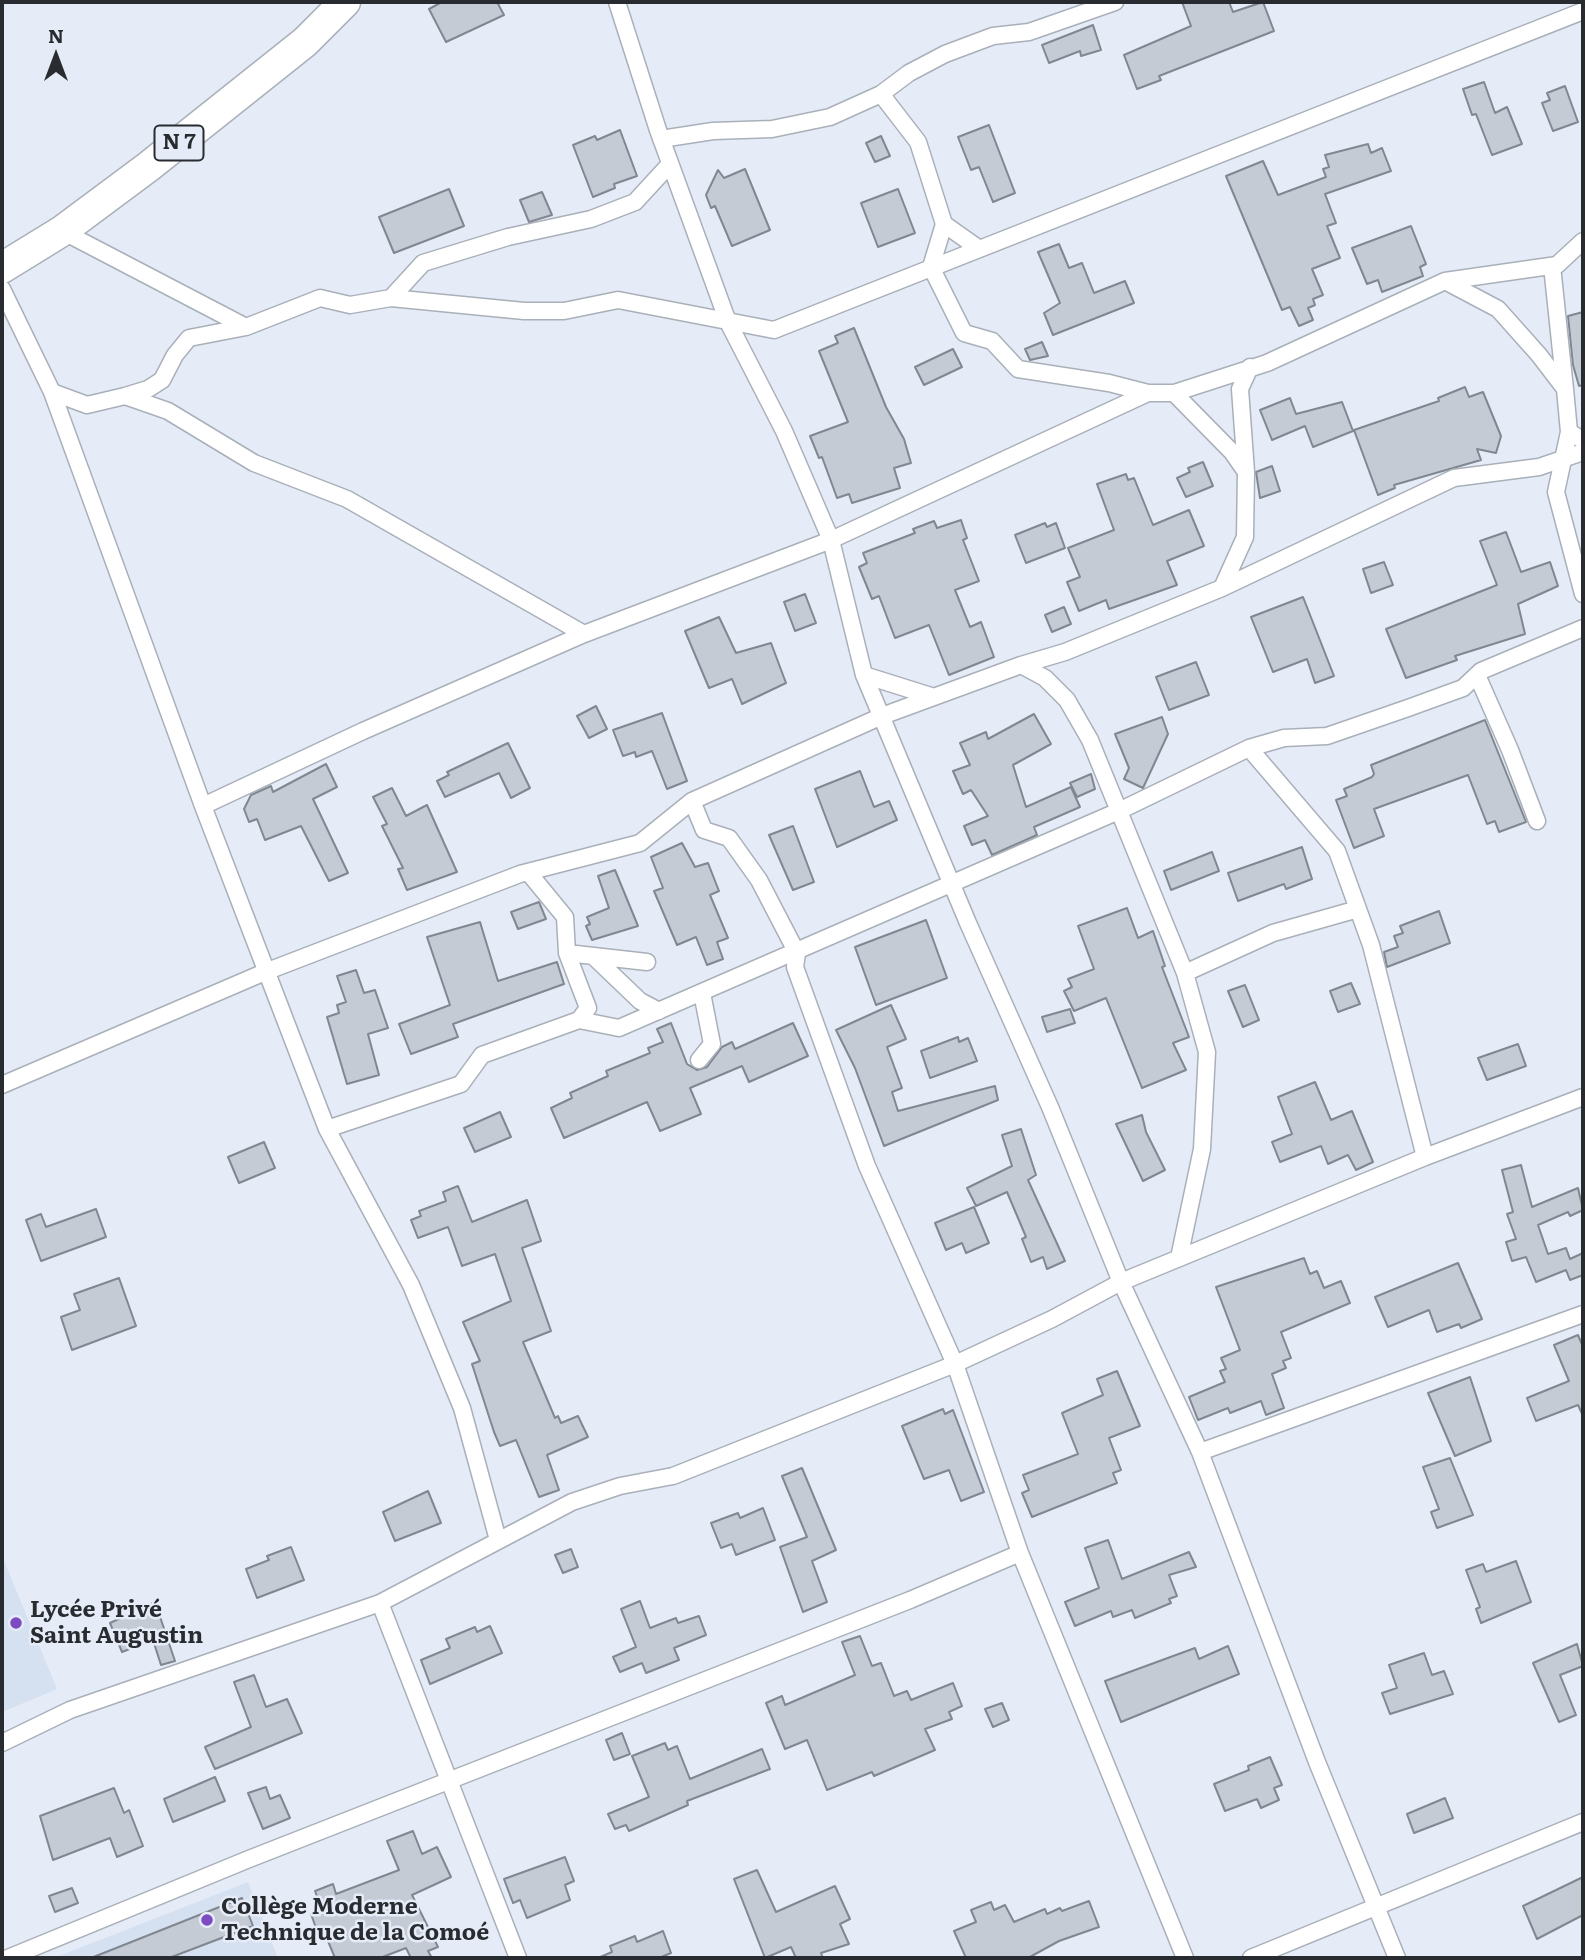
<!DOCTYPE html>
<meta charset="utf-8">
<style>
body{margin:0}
#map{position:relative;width:1585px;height:1960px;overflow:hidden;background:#e5ecf7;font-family:Literata,serif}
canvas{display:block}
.frame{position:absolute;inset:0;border:4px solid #282b2f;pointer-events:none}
.north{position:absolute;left:21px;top:21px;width:70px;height:70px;-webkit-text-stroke:5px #e5ecf7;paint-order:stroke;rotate:0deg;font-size:19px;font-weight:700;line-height:28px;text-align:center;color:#282b2f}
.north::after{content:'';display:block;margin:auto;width:24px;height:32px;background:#282b2f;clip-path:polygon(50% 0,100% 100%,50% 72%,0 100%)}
</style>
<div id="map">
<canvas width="1585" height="1960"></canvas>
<div class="frame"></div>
<div class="north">N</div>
</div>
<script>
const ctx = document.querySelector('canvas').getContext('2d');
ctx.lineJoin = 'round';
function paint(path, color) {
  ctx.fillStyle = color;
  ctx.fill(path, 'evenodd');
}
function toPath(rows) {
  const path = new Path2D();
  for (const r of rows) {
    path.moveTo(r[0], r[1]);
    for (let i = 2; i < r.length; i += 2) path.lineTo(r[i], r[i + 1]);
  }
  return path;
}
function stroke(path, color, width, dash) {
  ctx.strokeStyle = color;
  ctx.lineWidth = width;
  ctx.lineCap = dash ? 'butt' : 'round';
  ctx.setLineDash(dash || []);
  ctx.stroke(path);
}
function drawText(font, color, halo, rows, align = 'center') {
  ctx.font = font + ' Literata,serif';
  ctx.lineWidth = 5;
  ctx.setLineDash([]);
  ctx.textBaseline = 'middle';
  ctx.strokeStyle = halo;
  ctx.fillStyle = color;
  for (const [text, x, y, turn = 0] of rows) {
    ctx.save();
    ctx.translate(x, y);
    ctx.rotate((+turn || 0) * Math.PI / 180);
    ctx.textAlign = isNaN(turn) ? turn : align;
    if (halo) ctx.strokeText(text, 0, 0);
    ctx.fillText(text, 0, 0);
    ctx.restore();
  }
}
paint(toPath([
 [2,1556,57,1689,2,1712],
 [248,1882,278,1958,54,1958]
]), '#d5e0f1');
const building = toPath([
 [442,2,497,2,504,15,446,42,429,9,442,2],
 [1182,2,1229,2,1233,12,1263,2,1274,31,1159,76,1161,80,1137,89,1124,55,1191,26,1182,2],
 [1093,25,1101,50,1081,56,1080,51,1049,63,1042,45,1093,25],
 [1484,82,1495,113,1507,107,1522,144,1492,155,1476,114,1472,115,1463,89,1484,82],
 [1565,86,1578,122,1553,131,1542,103,1550,100,1547,93,1565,86],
 [989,125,1015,193,993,202,979,167,971,170,958,137,989,125],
 [620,130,637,176,614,184,615,188,593,197,573,145,595,136,597,140,620,130],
 [881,136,890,156,875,162,866,143,881,136],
 [1368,144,1371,153,1382,148,1391,171,1325,194,1336,223,1327,226,1340,258,1312,269,1323,295,1313,299,1315,305,1308,308,1313,320,1299,326,1290,307,1282,310,1226,176,1263,161,1278,195,1326,177,1323,169,1329,167,1325,155,1368,144],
 [745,169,770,230,732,246,715,206,711,208,706,195,718,170,724,178,745,169],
 [449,189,464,226,394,253,379,217,449,189],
 [898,189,915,233,878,247,861,203,898,189],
 [542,192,552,215,529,222,520,200,542,192],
 [1411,226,1426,264,1420,267,1423,276,1382,292,1378,280,1367,284,1352,248,1411,226],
 [1059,244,1069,268,1082,263,1094,293,1125,281,1134,303,1053,335,1044,313,1060,303,1038,252,1059,244],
 [1583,312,1583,385,1579,386,1573,365,1568,316,1583,312],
 [854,328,886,407,904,439,911,463,894,468,900,488,852,503,849,494,837,498,822,457,819,458,810,436,848,422,819,351,838,343,835,336,854,328],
 [1042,342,1048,356,1030,360,1025,349,1042,342],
 [953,349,962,367,924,385,915,367,953,349],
 [1465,387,1469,397,1483,392,1501,436,1496,453,1477,449,1481,460,1394,485,1395,488,1378,495,1354,430,1439,401,1438,398,1465,387],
 [1290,398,1296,414,1342,402,1353,431,1313,447,1305,426,1272,440,1260,410,1290,398],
 [1203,462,1213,486,1186,497,1177,478,1190,472,1188,468,1203,462],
 [1272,466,1280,491,1260,498,1256,472,1272,466],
 [1126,474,1128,480,1134,478,1153,525,1189,510,1204,546,1167,561,1177,585,1109,609,1106,600,1079,611,1067,582,1080,577,1068,548,1114,530,1097,484,1126,474],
 [961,520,967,538,963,540,979,581,955,590,970,627,981,622,994,657,949,675,929,625,895,638,879,596,872,599,859,567,867,563,863,553,915,533,913,529,934,521,937,528,961,520],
 [1045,523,1047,527,1056,523,1065,548,1026,563,1015,535,1045,523],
 [1506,532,1521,572,1550,562,1558,586,1518,604,1525,634,1455,656,1457,660,1406,678,1386,629,1497,585,1480,541,1506,532],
 [1384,562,1393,585,1371,593,1363,569,1384,562],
 [805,594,816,623,795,631,784,602,805,594],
 [1303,597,1334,676,1315,683,1307,659,1273,672,1251,617,1303,597],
 [1064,607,1071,624,1052,632,1045,615,1064,607],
 [719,617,736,653,771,643,786,683,742,704,732,679,709,688,685,631,719,617],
 [1196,662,1209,695,1169,710,1156,677,1196,662],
 [596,706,607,729,589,738,577,716,596,706],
 [662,713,687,781,667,789,652,751,636,757,635,752,623,756,613,730,662,713],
 [1034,714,1051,744,1013,765,1026,807,1071,787,1080,807,1034,827,1037,835,992,855,985,840,972,845,964,826,988,816,971,790,963,794,953,771,970,765,960,743,986,732,988,739,1034,714],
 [1162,717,1168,734,1143,788,1124,779,1129,768,1115,734,1162,717],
 [1485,720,1526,822,1499,832,1495,821,1487,824,1468,775,1374,809,1384,836,1354,848,1336,800,1347,796,1344,789,1372,777,1374,774,1371,765,1485,720],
 [508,743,530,788,511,798,499,773,445,797,437,781,449,775,447,772,508,743],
 [326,764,337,787,313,799,348,873,329,881,301,826,265,840,257,819,249,822,244,809,251,795,271,786,273,792,326,764],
 [860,771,874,807,889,801,897,820,837,847,815,789,860,771],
 [1091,774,1095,789,1077,797,1070,783,1091,774],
 [392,788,406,816,427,805,457,872,407,890,398,869,403,868,382,826,387,824,373,797,392,788],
 [793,826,814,882,793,890,769,835,793,826],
 [682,843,695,867,708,863,719,891,710,895,728,938,717,942,723,959,707,965,696,937,677,945,654,891,663,888,651,857,682,843],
 [1302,847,1312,879,1286,889,1284,884,1238,901,1228,873,1302,847],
 [1212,852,1219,871,1171,890,1164,871,1212,852],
 [615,870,638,926,592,940,586,926,590,924,587,917,609,908,598,876,615,870],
 [539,902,546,919,518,929,511,912,539,902],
 [1127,908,1138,938,1153,931,1165,966,1162,967,1189,1037,1173,1043,1186,1070,1142,1088,1106,998,1074,1011,1064,991,1072,987,1068,979,1094,969,1078,926,1127,908],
 [1439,911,1450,943,1387,967,1384,952,1398,947,1394,936,1403,933,1400,926,1439,911],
 [926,920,947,978,876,1005,855,947,926,920],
 [480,922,498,981,557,962,564,984,453,1024,458,1037,411,1054,399,1024,450,1005,427,937,480,922],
 [356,970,364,993,375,990,388,1028,368,1034,379,1075,347,1084,327,1017,339,1013,337,1005,346,1002,337,976,356,970],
 [1351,983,1360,1004,1338,1012,1330,991,1351,983],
 [1245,985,1259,1020,1243,1027,1228,991,1245,985],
 [891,1005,906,1039,887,1047,902,1088,892,1092,898,1111,995,1086,998,1100,884,1146,855,1068,836,1030,891,1005],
 [1070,1009,1075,1023,1047,1032,1042,1017,1070,1009],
 [671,1023,687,1064,697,1070,707,1067,722,1047,732,1042,735,1049,793,1023,808,1056,749,1082,742,1066,690,1088,701,1114,660,1131,647,1102,564,1138,551,1108,572,1098,570,1093,608,1076,606,1071,650,1053,648,1048,663,1042,657,1029,671,1023],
 [958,1037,959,1042,968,1038,977,1061,930,1078,921,1051,958,1037],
 [1518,1044,1526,1066,1487,1080,1478,1058,1518,1044],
 [1315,1082,1331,1120,1352,1111,1373,1162,1356,1170,1348,1155,1328,1164,1321,1146,1280,1162,1272,1142,1292,1134,1278,1097,1315,1082],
 [500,1112,511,1137,475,1152,464,1128,500,1112],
 [1142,1115,1146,1132,1165,1170,1143,1181,1116,1124,1142,1115],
 [1021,1129,1036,1175,1028,1180,1065,1261,1047,1269,1043,1257,1031,1262,1022,1239,1026,1237,1007,1192,976,1206,967,1188,1012,1166,1002,1135,1021,1129],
 [264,1142,275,1168,239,1183,228,1157,264,1142],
 [1521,1165,1532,1207,1578,1188,1583,1210,1570,1216,1568,1212,1538,1225,1548,1254,1566,1248,1570,1259,1583,1253,1583,1275,1570,1280,1566,1270,1536,1282,1526,1257,1512,1261,1506,1242,1516,1239,1507,1214,1513,1212,1502,1170,1521,1165],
 [458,1186,472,1222,527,1200,541,1241,522,1248,551,1331,523,1342,555,1418,558,1416,561,1423,578,1416,588,1437,547,1455,559,1490,539,1497,516,1440,500,1446,494,1432,472,1364,480,1361,463,1322,511,1301,495,1254,462,1266,448,1227,418,1238,411,1220,421,1216,419,1211,446,1201,443,1192,458,1186],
 [974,1207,989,1243,966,1253,962,1243,946,1250,935,1223,974,1207],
 [96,1209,106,1237,41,1261,26,1220,41,1214,46,1227,96,1209],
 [1304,1258,1310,1274,1317,1271,1324,1288,1341,1281,1350,1303,1281,1332,1291,1358,1283,1361,1286,1368,1272,1374,1284,1408,1266,1415,1261,1401,1230,1413,1228,1408,1198,1420,1189,1397,1225,1382,1220,1371,1226,1369,1221,1358,1240,1350,1216,1287,1304,1258],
 [1458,1263,1482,1319,1461,1328,1459,1324,1437,1332,1429,1310,1388,1327,1375,1297,1458,1263],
 [119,1278,136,1326,72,1350,61,1317,80,1310,74,1294,119,1278],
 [1578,1335,1583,1347,1583,1416,1578,1405,1536,1421,1527,1398,1569,1381,1554,1345,1578,1335],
 [1117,1371,1140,1426,1109,1438,1121,1470,1113,1473,1117,1483,1032,1517,1022,1493,1029,1490,1023,1475,1078,1454,1062,1413,1103,1395,1097,1379,1117,1371],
 [1470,1377,1491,1441,1455,1456,1428,1393,1470,1377],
 [943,1409,945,1414,953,1410,984,1492,961,1501,949,1470,924,1479,902,1426,943,1409],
 [1450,1458,1473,1515,1437,1528,1431,1512,1439,1509,1423,1467,1450,1458],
 [802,1468,836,1550,812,1561,827,1602,803,1612,780,1547,807,1537,782,1476,802,1468],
 [428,1491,441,1523,395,1541,383,1512,428,1491],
 [763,1508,775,1540,736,1555,732,1544,721,1548,711,1523,738,1513,740,1518,763,1508],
 [1108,1540,1122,1579,1189,1552,1196,1567,1169,1575,1177,1596,1169,1599,1171,1603,1135,1618,1132,1610,1113,1617,1111,1611,1075,1626,1065,1602,1099,1588,1085,1548,1108,1540],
 [291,1547,304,1580,257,1598,246,1569,269,1560,267,1556,291,1547],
 [571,1549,578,1567,563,1573,555,1555,571,1549],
 [1516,1561,1531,1602,1481,1623,1476,1609,1480,1607,1466,1570,1483,1564,1486,1572,1516,1561],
 [640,1601,650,1628,676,1618,678,1623,699,1616,706,1635,674,1648,679,1660,646,1673,642,1663,620,1672,613,1657,636,1647,621,1609,640,1601],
 [155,1602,175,1661,161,1665,153,1640,122,1652,110,1623,155,1602],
 [490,1626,502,1653,430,1684,421,1660,450,1648,446,1639,475,1627,477,1632,490,1626],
 [860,1636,872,1666,881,1663,894,1696,907,1691,911,1700,953,1683,962,1706,949,1712,952,1719,925,1729,935,1750,874,1776,872,1772,827,1790,807,1740,785,1749,766,1703,782,1696,785,1705,855,1675,842,1642,860,1636],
 [1577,1644,1583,1666,1560,1675,1576,1715,1559,1722,1533,1663,1577,1644],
 [1228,1646,1239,1674,1121,1722,1105,1681,1195,1648,1199,1659,1228,1646],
 [1424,1653,1432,1675,1444,1671,1453,1694,1390,1714,1382,1693,1397,1688,1389,1665,1424,1653],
 [254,1675,266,1707,287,1699,302,1733,215,1769,205,1747,251,1727,234,1682,254,1675],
 [1002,1703,1009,1720,993,1727,985,1709,1002,1703],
 [622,1733,630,1754,614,1760,606,1740,622,1733],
 [665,1743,668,1750,677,1746,690,1779,762,1749,770,1769,687,1801,688,1805,629,1831,626,1825,615,1829,608,1814,649,1797,632,1756,665,1743],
 [1270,1757,1282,1785,1274,1788,1279,1800,1261,1808,1257,1799,1225,1811,1214,1784,1249,1770,1248,1766,1270,1757],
 [215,1777,225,1801,173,1822,164,1799,215,1777],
 [266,1787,270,1799,280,1795,290,1818,263,1829,248,1793,266,1787],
 [114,1788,124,1813,129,1810,143,1846,117,1857,110,1838,53,1860,40,1816,114,1788],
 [1445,1798,1453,1818,1414,1833,1407,1814,1445,1798],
 [413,1831,422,1854,437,1847,451,1877,412,1895,438,1947,428,1951,432,1958,411,1958,406,1948,380,1958,335,1958,323,1929,317,1931,311,1914,322,1910,315,1891,333,1884,336,1894,399,1870,387,1841,413,1831],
 [565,1857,574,1881,565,1885,570,1900,527,1918,520,1900,513,1903,504,1879,565,1857],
 [757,1870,776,1912,835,1886,850,1919,840,1924,849,1944,821,1953,823,1958,796,1958,791,1947,765,1958,734,1879,757,1870],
 [1583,1877,1583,1915,1537,1939,1523,1906,1583,1877],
 [72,1888,78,1903,55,1912,49,1896,72,1888],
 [242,1898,253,1926,169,1958,91,1958,242,1898],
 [1089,1901,1099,1927,1059,1941,1028,1958,966,1958,954,1931,976,1922,971,1910,991,1902,994,1910,1005,1905,1014,1922,1045,1909,1047,1914,1060,1908,1062,1911,1089,1901],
 [663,1931,671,1953,659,1958,598,1958,612,1952,610,1946,635,1936,637,1942,663,1931]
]);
paint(building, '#c4cbd5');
stroke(building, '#808790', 2);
const street = toPath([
 [617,2,658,130,728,322,784,431,831,540,864,675,968,923,1050,1107,1121,1282,1200,1452,1317,1762,1397,1958],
 [881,94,918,142,944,224,931,267,964,333,992,341,1018,369,1109,383,1148,393],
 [661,139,713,131,772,129,830,117,881,94,909,73,945,54,993,36,1029,32,1115,2],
 [944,224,978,248],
 [62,231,246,327],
 [1552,266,1565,389],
 [1445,281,1557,265,1583,241],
 [2,289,52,392,203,806,327,1129,411,1285,462,1408,498,1540],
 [391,298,423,263,508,237,591,219,635,202,670,164],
 [52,392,87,405,125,396,168,411,254,463,347,499,584,634],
 [1174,393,1232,452,1246,472,1240,389,1250,367],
 [125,396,148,389,162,380,175,355,189,338,246,327,320,298,350,305,391,298,524,311,564,311,618,300,774,330,1583,11],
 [1569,432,1556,492,1583,594],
 [1222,588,1245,537,1246,472],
 [1021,665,1045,678,1067,700,1090,740,1185,973,1207,1052,1202,1149,1179,1258],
 [864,675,934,697],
 [1477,675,1510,750,1537,821],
 [1249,748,1337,851,1371,945,1425,1157],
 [692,801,704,830,729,838,759,880,797,953,795,967,867,1166,955,1364,1020,1553,1185,1958],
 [203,806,363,731,584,634,831,540,1148,393,1174,393,1267,363,1445,281,1498,309,1539,355,1565,389,1569,432,1583,440],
 [528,872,565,917,567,953,588,1008,579,1020],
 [567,953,647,962],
 [593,956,640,1001,659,1011],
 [1185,973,1273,933,1358,909],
 [699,1060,712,1044,702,993],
 [2,1085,265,972,520,874,640,843,692,801,882,716,1021,665,1065,652,1222,588,1454,478,1539,467,1583,452],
 [327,1129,461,1084,482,1055,579,1020,619,1028,1121,810,1249,748,1284,738,1327,736,1408,708,1463,688,1481,671,1583,628],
 [1200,1452,1583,1314],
 [380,1603,518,1958],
 [2,1743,70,1710,380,1603,572,1502,620,1486,673,1476,955,1364,1052,1319,1121,1282,1425,1157,1583,1097],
 [8,1958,249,1859,910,1600,1020,1553],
 [1251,1958,1583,1822]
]);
const highway = toPath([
 [2,268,62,231,148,167,305,42,345,2]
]);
stroke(street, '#a9b0b9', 19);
stroke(highway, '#a9b0b9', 33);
stroke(street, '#fff', 16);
stroke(highway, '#fff', 30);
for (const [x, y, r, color] of [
 [16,1623,7,"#7e4ac2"],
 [207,1920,7,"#7e4ac2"]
]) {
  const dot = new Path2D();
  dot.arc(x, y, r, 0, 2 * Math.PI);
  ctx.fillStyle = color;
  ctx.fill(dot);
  stroke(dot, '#e5ecf7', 2.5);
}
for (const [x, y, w] of [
 [179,143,49]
]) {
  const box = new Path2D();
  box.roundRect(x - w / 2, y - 17.5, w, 35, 5);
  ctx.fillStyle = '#e5ecf7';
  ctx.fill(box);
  stroke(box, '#282b2f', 2);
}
drawText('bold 21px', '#282b2f', null, [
 ["N 7",179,143]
]);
drawText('bold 23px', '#282b2f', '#e5ecf7', [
 ["Lycée Privé",30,1610],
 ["Saint Augustin",30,1636],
 ["Collège Moderne",221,1907],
 ["Technique de la Comoé",221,1933]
], 'left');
</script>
